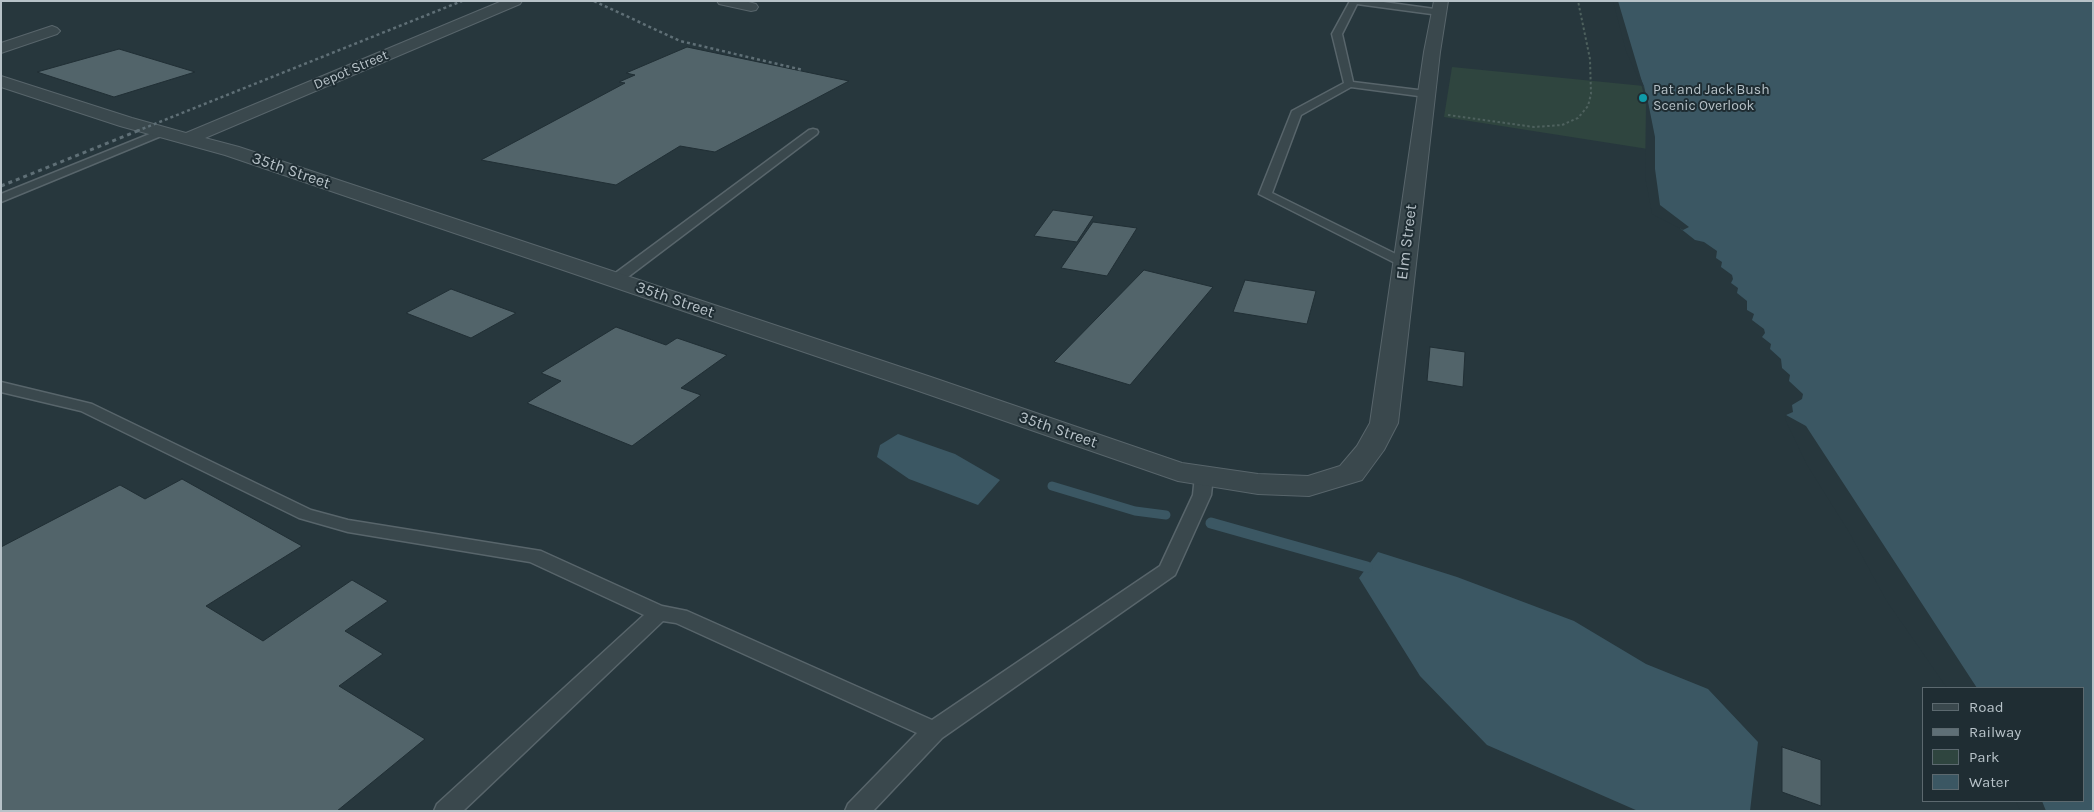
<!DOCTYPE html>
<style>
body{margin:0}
#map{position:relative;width:2094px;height:812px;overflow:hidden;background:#27373d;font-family:Karla,sans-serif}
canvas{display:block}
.frame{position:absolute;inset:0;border:2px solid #b7c2c8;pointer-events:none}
.legend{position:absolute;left:1922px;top:687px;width:162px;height:115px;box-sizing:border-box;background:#1f2d33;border:1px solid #5c696f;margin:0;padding:6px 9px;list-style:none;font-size:15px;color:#b7c2c8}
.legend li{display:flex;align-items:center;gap:10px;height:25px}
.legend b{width:25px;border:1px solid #5c696f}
</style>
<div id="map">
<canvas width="2094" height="812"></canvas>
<div class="frame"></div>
<ul class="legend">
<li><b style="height:6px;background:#3a484d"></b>Road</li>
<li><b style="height:6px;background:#5f6f76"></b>Railway</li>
<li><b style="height:14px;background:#2f453f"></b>Park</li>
<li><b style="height:14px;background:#3b5763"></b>Water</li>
</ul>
</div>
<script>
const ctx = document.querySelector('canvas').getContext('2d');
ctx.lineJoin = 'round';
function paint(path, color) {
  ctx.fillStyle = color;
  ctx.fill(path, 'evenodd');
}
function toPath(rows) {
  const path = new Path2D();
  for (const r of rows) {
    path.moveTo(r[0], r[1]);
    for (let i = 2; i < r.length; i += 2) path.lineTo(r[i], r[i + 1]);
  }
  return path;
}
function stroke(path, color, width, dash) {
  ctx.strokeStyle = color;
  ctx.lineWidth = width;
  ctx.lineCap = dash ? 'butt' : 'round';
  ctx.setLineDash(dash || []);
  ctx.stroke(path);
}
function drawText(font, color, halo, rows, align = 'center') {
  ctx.font = font + ' Karla,sans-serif';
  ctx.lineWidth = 4;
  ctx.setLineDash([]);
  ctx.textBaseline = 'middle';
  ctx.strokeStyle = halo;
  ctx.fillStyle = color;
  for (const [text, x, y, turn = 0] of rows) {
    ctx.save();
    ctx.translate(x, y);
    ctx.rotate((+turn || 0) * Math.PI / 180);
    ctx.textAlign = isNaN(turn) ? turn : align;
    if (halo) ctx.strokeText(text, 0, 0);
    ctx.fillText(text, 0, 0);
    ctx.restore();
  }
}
paint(toPath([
 [1452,67,1644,86,1648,104,1648,149,1444,117]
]), '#2f453f');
paint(toPath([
 [1616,1,2093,1,2093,811,2023,811,2018,801,2083,801,2083,688,1950,688,1810,464,1786,415,1793,412,1792,405,1802,399,1803,394,1789,381,1790,375,1782,368,1781,359,1770,349,1771,344,1762,337,1765,333,1764,329,1752,320,1754,314,1747,310,1747,301,1737,293,1738,288,1731,283,1733,279,1732,275,1721,267,1722,262,1716,258,1717,251,1704,242,1695,240,1676,225,1655,213,1647,176,1648,104,1644,86,1628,51],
 [898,434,955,454,1000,480,978,505,909,479,877,457,880,445],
 [1378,552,1457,577,1574,621,1646,664,1708,689,1758,742,1750,811,1638,811,1487,745,1420,676,1359,578]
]), '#3b5763');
paint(toPath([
 [1613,1,1618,1,1648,102,1655,137,1655,169,1660,205,1689,227,1683,230,1652,214,1645,176,1646,104,1642,87,1626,51],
 [1786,415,1806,426,1977,688,1947,688,1886,600,1849,532,1807,465,1785,419],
 [2016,801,2042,801,2046,811,2020,811]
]), '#27373d');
stroke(toPath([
 [1052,486,1135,511,1166,515],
 [1211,523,1213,524]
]), '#3b5763', 9);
stroke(toPath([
 [1211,523,1367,567]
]), '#3b5763', 11);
const building = toPath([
 [687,47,849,81,715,152,680,146,616,185,481,160,625,83,619,82,635,75,626,73,687,47],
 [119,49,195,72,114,97,37,72,119,49],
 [1053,210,1094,216,1077,242,1034,236,1053,210],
 [1093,222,1137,228,1107,276,1061,268,1093,222],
 [1144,270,1213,287,1130,385,1054,362,1144,270],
 [1245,280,1316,291,1307,324,1233,312,1245,280],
 [451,289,516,313,471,338,406,313,451,289],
 [616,327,666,345,677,338,727,355,681,388,701,395,632,446,527,403,561,381,541,373,616,327],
 [1430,347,1465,352,1463,387,1427,381,1430,347],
 [182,479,302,546,206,606,263,641,352,580,388,601,345,631,383,654,339,686,425,739,337,811,1,811,1,547,120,485,145,499,182,479],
 [1782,747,1821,760,1821,806,1782,792,1782,747]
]);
paint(building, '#52646a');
stroke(building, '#212f35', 1);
const lane = toPath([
 [1350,1,1376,1,1442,10,1442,14,1439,15,1357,4,1342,34,1353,82,1426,91,1431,94,1426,97,1351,87,1301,115,1272,193,1410,261,1412,264,1410,267,1405,268,1259,194,1292,111,1344,83,1332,34,1350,1],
 [162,129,167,132,166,134,1,202,1,194,162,129],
 [813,129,817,130,818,132,817,134,620,283,610,283,608,280,610,277,809,130,813,129],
 [1,382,92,404,311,510,348,520,541,551,662,606,687,611,932,720,1160,566,1193,495,1195,476,1198,472,1204,470,1210,472,1213,476,1211,495,1175,575,942,738,873,811,845,811,848,804,917,733,676,623,663,621,463,811,434,811,437,804,644,615,530,562,348,532,299,518,81,411,1,392,1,382]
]);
const street = toPath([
 [502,1,522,1,520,4,205,138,239,147,931,377,1182,463,1258,474,1308,476,1340,466,1357,446,1370,423,1424,52,1434,1,1448,1,1440,52,1398,423,1384,450,1362,480,1309,496,1258,494,1178,481,913,389,225,155,120,126,1,87,1,76,132,118,186,133,502,1],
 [717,1,745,1,756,4,758,7,756,10,751,11,719,4,717,1],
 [52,26,57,28,60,31,57,34,1,53,1,43,52,26]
]);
stroke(lane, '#58656b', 3);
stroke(street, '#58656b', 2);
stroke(toPath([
 [1448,115,1534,127,1562,125,1578,118,1588,106,1591,94,1590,59,1578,1]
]), '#4e615e', 2, [2.5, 2.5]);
paint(lane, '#3a484d');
paint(street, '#3a484d');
stroke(toPath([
 [594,1,680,41,803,70],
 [137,131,462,1]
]), '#5f6f76', 2.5, [3, 3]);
stroke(toPath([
 [1,186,140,130]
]), '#5f6f76', 3, [4, 4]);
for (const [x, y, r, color] of [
 [1643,98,5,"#0f9aa8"]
]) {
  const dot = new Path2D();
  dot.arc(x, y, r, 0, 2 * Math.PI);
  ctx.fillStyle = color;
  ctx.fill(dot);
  stroke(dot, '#1f2d33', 2);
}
drawText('14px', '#b7c2c8', '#1f2d33', [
 ["Depot Street",351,70,-23]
]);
drawText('14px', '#b7c2c8', '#1f2d33', [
 ["Pat and Jack Bush",1653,90],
 ["Scenic Overlook",1653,106]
], 'left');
drawText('16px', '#b7c2c8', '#1f2d33', [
 ["35th Street",291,171,19],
 ["Elm Street",1407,242,-83],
 ["35th Street",675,300,19],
 ["35th Street",1058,430,19]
]);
</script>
